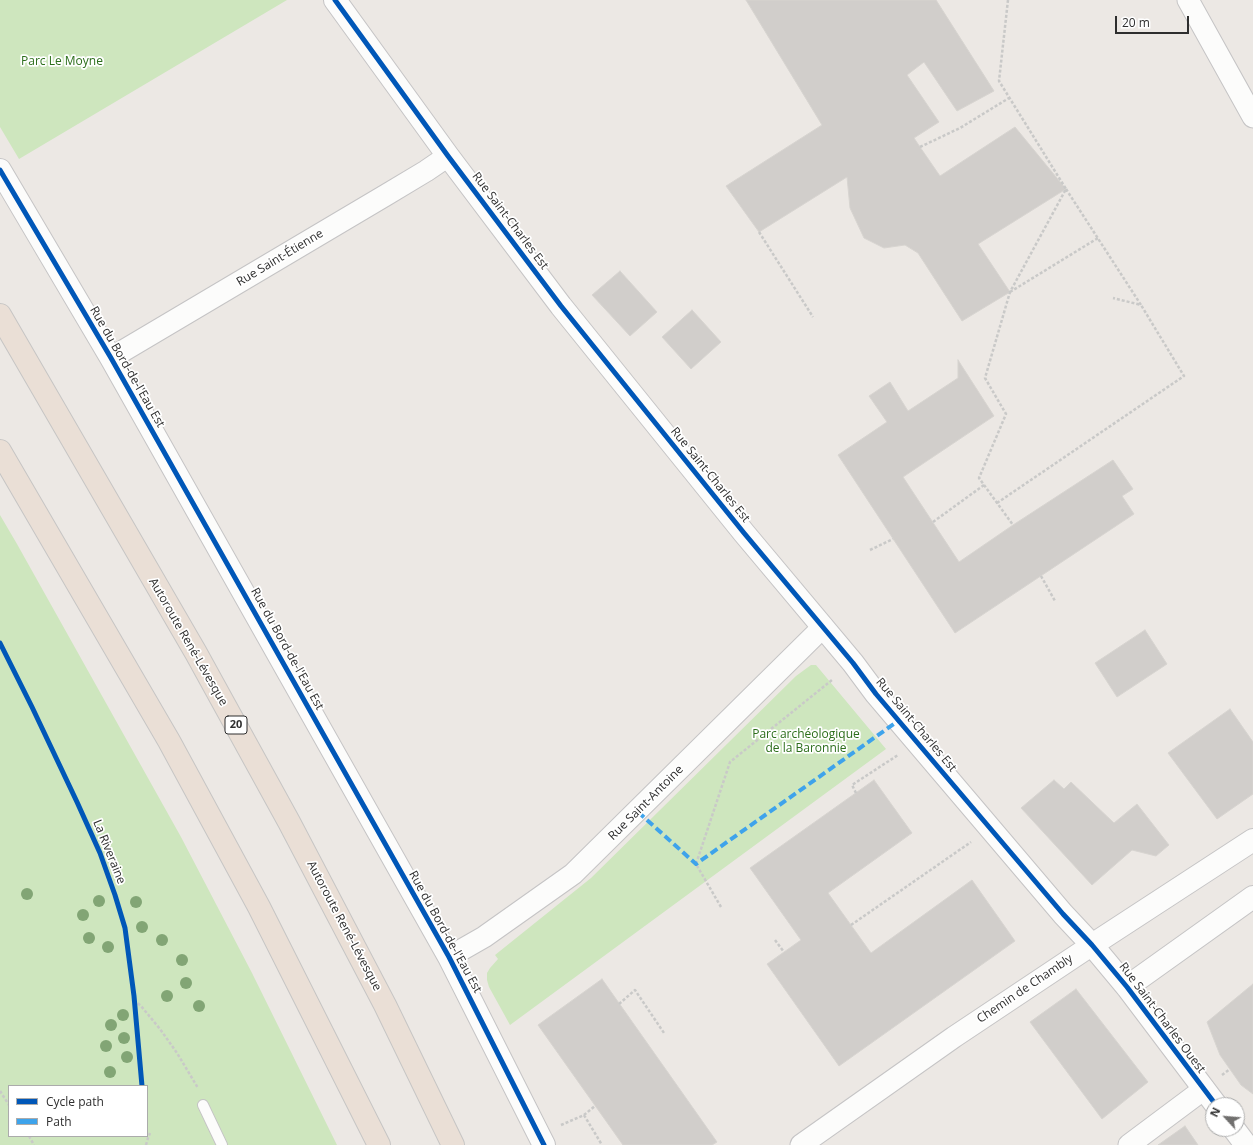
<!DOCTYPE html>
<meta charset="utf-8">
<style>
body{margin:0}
#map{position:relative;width:1253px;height:1145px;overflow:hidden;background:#ece8e4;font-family:"Open Sans",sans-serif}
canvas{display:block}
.legend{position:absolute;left:8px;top:1085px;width:140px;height:52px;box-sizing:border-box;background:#fff;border:1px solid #ababab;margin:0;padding:5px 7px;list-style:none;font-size:12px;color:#2e2e2e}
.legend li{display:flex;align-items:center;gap:8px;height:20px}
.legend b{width:20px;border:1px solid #ababab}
.north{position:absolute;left:1205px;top:1097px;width:40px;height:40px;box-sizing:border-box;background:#fff;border:1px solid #ababab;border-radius:50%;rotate:296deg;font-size:11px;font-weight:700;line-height:16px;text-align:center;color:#2e2e2e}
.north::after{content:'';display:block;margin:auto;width:14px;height:18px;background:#706f6e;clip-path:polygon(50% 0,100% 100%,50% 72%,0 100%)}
.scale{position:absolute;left:1115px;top:16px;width:74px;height:18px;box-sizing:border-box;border:2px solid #2e2e2e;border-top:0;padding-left:5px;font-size:12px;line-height:14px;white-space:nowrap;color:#2e2e2e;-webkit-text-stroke:3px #fff;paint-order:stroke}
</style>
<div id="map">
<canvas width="1253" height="1145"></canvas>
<ul class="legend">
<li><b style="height:5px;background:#0057b8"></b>Cycle path</li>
<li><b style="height:5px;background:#3ea3eb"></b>Path</li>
</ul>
<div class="north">N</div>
<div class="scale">20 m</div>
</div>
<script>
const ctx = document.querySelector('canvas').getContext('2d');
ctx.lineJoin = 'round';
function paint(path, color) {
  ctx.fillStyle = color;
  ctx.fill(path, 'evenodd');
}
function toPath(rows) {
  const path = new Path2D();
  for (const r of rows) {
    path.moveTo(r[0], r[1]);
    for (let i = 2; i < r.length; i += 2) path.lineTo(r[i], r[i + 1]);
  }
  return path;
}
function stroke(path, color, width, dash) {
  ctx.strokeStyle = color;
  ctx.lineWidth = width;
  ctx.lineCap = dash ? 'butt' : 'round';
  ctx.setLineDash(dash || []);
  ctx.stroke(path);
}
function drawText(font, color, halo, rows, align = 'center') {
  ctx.font = font + ' "Open Sans",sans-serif';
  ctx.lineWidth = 3.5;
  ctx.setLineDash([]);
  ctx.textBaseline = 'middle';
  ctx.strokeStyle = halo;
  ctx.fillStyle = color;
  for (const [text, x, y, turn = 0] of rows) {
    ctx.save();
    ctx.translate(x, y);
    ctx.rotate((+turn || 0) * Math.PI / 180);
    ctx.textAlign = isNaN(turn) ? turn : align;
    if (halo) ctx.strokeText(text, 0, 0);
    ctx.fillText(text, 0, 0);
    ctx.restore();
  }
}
paint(toPath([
 [0,0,287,0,19,159,0,127],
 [0,515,17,544,181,837,252,973,337,1145,0,1145],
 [9,1086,147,1086,147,1136,9,1136],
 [811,665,816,665,886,749,510,1025,489,987,487,980,487,973,490,968,498,959,495,955,591,878,796,676]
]), '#cee6be');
const building = toPath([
 [746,0,936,0,994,91,957,111,924,62,907,75,939,122,914,138,920,147,940,176,1015,127,1066,189,978,244,1010,292,962,321,918,253,905,245,884,248,864,238,850,208,847,177,759,232,726,186,822,125,746,0],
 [620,271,657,312,630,336,592,295,620,271],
 [692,310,721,342,691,369,662,337,692,310],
 [958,360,994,416,903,477,959,562,1013,525,1113,460,1133,489,1122,496,1134,514,955,633,838,455,887,422,869,396,890,382,908,411,958,378,958,360],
 [1145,630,1167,664,1117,697,1095,663,1145,630],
 [1230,709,1253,742,1253,794,1217,819,1168,753,1230,709],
 [874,780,912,833,828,893,871,953,972,880,1015,941,839,1066,767,964,801,940,750,868,874,780],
 [1054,780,1064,789,1071,782,1114,823,1137,804,1169,845,1156,856,1132,850,1092,885,1021,808,1054,780],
 [602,979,717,1142,712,1145,623,1145,538,1025,602,979],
 [1253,984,1253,1094,1241,1085,1220,1055,1207,1022,1253,984],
 [1076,989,1148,1082,1102,1119,1030,1022,1076,989],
 [1185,1126,1198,1145,1158,1145,1185,1126]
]);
paint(building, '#d1cecb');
stroke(building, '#d7d4d0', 1);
const lane = toPath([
 [203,1105,222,1145]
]);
const street = toPath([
 [1188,0,1253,117],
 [111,358,386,195,426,171,448,156],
 [449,957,484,937,573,874,823,627],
 [801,1145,954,1037,1092,945],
 [1129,1145,1204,1089]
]);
const secondary = toPath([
 [335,0,448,156,561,306,744,533,853,663,876,694,1063,914,1092,945,1127,987,1216,1105],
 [0,170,111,358,449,957,544,1145],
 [1092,945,1253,840],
 [1127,987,1253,897],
 [1234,1129,1246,1145]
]);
const highway = toPath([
 [0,315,196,653,289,822,385,1005,453,1145],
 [0,451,169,741,259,907,379,1145]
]);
stroke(lane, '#c5c4c5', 12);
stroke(street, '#c5c4c5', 23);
stroke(secondary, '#c5c4c5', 24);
stroke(highway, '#c6c5c4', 24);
stroke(toPath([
 [1008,0,999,81,1066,189,1010,292,985,378,1006,414,979,478,1013,525],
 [920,147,960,128,1009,98],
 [1066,189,1141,305,1113,298],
 [759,232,813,317],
 [1010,292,1098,238],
 [997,503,1184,376,1141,305],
 [933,522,984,485],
 [870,550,893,539],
 [1041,576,1055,601],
 [856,793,852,785,898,755],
 [721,907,696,864,730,762,832,680],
 [851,925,971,842],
 [775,940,784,952],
 [134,1000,141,1006,160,1029,177,1053,198,1088],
 [619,1004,635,990,664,1033],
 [1222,1075,1230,1069],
 [0,1091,9,1105],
 [584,1115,602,1145],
 [561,1125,584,1115,595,1106],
 [29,1136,34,1145],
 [146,1145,148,1138,150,1133]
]), '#c9c9c8', 2.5, [3, 2]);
stroke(lane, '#fcfcfb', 10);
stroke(street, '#fcfcfb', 21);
stroke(secondary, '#fcfcfb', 22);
stroke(highway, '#eadfd6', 22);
stroke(toPath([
 [638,812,696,864,898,721]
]), '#3ea3eb', 4, [8, 4]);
stroke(toPath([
 [335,0,448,156,561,306,744,533,853,663,876,694,1063,914,1092,945,1127,987,1216,1105],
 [0,170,111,358,449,957,544,1145],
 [0,643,32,707,77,802,100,853,115,895,125,928,134,996,142,1086]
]), '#0057b8', 5);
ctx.fillStyle = '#82a575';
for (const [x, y] of [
 [27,894],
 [99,901],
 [136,902],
 [83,915],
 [142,927],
 [89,938],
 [162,940],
 [108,947],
 [182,960],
 [186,983],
 [167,996],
 [199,1006],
 [123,1015],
 [111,1025],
 [124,1038],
 [106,1046],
 [127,1057],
 [110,1072]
]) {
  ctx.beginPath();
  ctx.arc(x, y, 6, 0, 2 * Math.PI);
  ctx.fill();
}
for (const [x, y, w] of [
 [236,725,22]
]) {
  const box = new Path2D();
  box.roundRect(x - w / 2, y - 9, w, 18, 3);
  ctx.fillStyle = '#fff';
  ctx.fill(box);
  stroke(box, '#2e2e2e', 1);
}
drawText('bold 11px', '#2e2e2e', null, [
 ["20",236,725]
]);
drawText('12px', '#2c6e1b', '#fff', [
 ["Parc Le Moyne",62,62],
 ["Parc archéologique",806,735],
 ["de la Baronnie",806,749]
]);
drawText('12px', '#2e2e2e', '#fff', [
 ["Rue Saint-Charles Est",510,221,53],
 ["Rue Saint-Étienne",280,258,-31],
 ["Rue du Bord-de-l'Eau Est",127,367,60],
 ["Rue Saint-Charles Est",710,475,51],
 ["Autoroute René-Lévesque",188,642,60],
 ["Rue du Bord-de-l'Eau Est",287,649,61],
 ["Rue Saint-Charles Est",916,725,50],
 ["Rue Saint-Antoine",646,803,-45],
 ["La Riveraine",109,852,68],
 ["Autoroute René-Lévesque",344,926,62],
 ["Rue du Bord-de-l'Eau Est",445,932,61],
 ["Chemin de Chambly",1025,989,-34],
 ["Rue Saint-Charles Ouest",1162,1018,53]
]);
</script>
